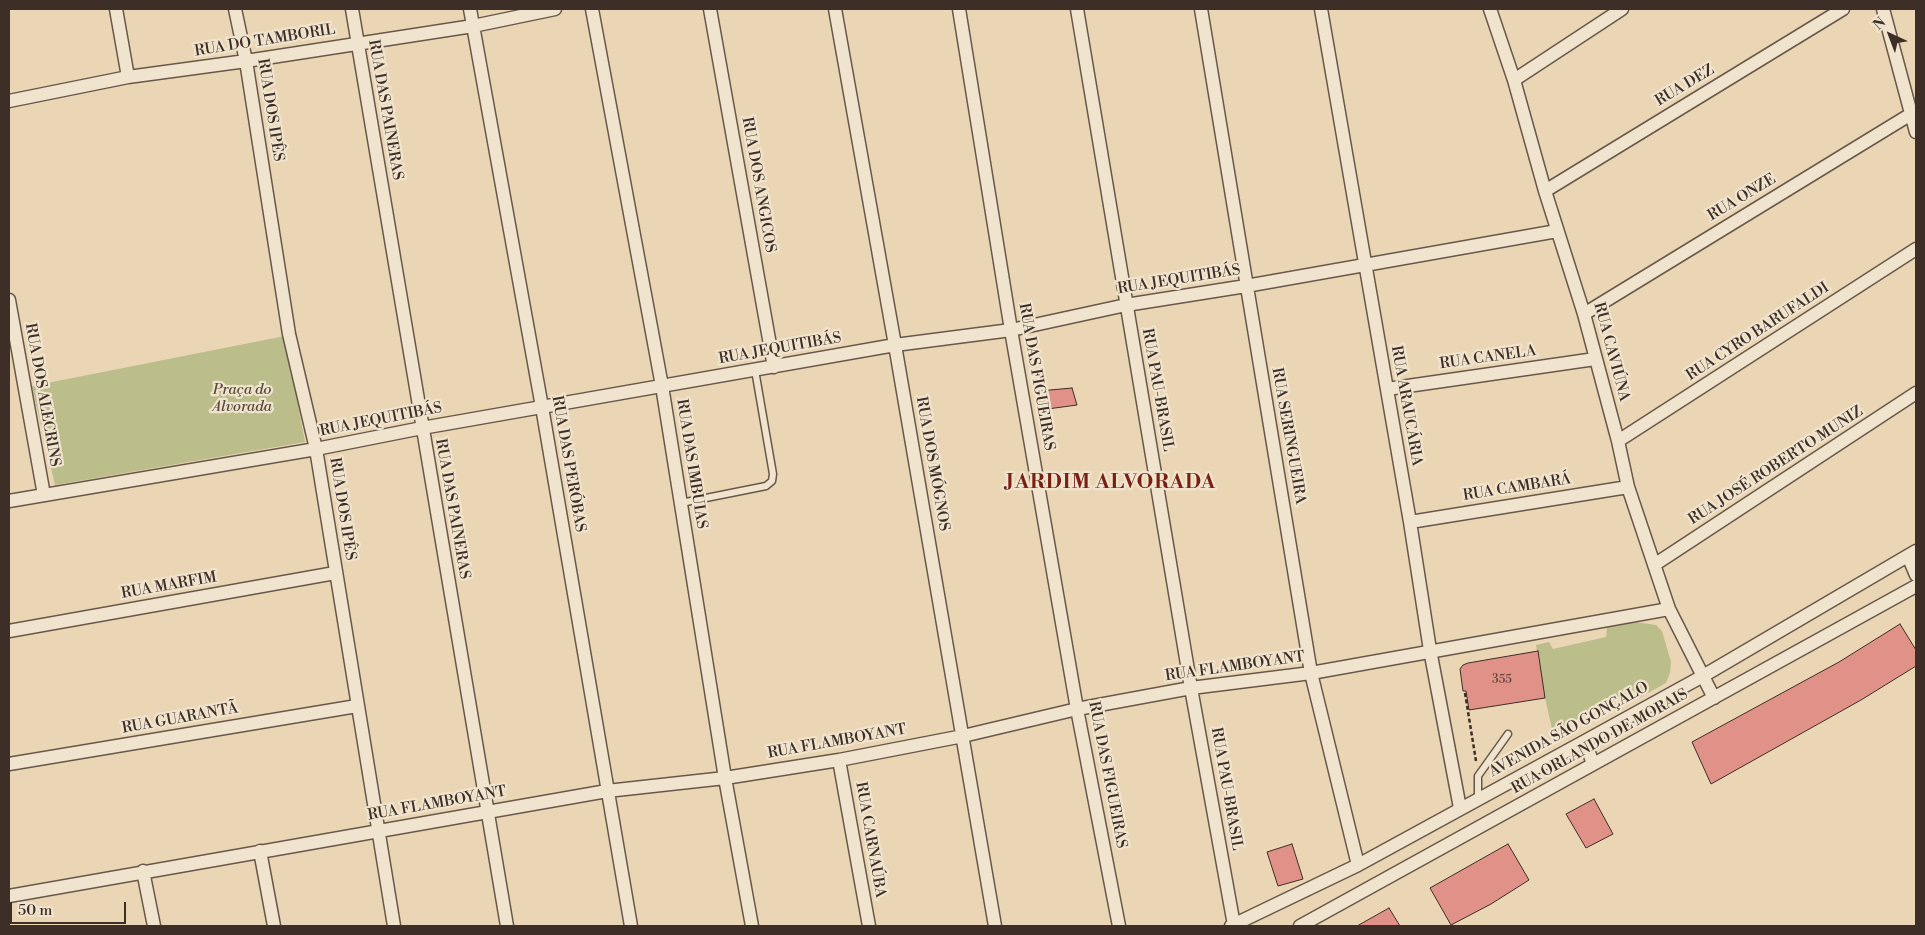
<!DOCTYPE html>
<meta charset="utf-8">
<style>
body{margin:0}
#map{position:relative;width:1925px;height:935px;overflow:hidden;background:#ead6b4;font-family:"Libre Bodoni",serif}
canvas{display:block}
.frame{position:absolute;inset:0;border:10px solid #3d2e27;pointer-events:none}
.north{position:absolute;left:1865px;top:10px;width:50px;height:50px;-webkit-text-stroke:4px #f1e4ce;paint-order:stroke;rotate:317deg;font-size:14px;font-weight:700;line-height:20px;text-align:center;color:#3d2e27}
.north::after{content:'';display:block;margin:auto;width:18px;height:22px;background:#3d2e27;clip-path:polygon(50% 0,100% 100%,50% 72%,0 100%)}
.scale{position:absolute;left:10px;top:902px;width:116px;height:22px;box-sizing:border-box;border:2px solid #3d2e27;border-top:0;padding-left:6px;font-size:15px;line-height:18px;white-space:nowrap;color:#3d2e27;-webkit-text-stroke:4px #f1e4ce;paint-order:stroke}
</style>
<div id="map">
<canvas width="1925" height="935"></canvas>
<div class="frame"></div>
<div class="north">N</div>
<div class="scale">50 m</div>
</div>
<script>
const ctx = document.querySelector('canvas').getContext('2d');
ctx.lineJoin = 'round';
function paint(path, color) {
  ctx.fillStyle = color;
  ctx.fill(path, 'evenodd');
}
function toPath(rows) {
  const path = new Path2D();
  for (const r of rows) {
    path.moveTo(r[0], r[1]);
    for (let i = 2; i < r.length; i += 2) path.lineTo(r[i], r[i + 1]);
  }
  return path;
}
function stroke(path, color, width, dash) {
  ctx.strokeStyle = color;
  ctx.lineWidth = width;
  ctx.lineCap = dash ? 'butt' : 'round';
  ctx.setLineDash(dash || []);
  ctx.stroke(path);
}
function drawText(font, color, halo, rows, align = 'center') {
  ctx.font = font + ' "Libre Bodoni",serif';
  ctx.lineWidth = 4.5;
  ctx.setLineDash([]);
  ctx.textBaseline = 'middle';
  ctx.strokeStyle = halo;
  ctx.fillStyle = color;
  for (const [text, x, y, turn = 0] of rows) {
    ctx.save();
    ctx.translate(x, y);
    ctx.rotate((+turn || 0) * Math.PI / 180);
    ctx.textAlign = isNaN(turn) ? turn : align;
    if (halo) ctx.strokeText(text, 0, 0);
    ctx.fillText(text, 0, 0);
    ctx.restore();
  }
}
paint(toPath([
 [285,336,305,442,55,485,32,386],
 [1635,622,1656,625,1662,631,1671,662,1670,673,1666,683,1639,698,1633,690,1565,726,1565,738,1555,742,1545,698,1536,645,1549,642,1553,649,1606,637,1607,627]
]), '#bbbd8a');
const building = toPath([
 [1072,388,1077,405,1040,410,1039,391,1072,388],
 [1900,624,1916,650,1916,666,1861,700,1711,784,1692,742,1839,662,1900,624],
 [1538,651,1545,698,1469,710,1466,691,1463,691,1460,669,1463,665,1468,663,1538,651],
 [1594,799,1613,834,1586,848,1566,814,1594,799],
 [1292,844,1303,879,1278,886,1267,852,1292,844],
 [1508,844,1529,880,1491,904,1451,925,1430,888,1508,844],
 [1389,908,1400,926,1357,926,1389,908]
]);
paint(building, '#e09288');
stroke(building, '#3d2e27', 1);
const service = toPath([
 [681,503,766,486,772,481,773,474,755,370],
 [1478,799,1478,776,1508,734]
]);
const minor = toPath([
 [116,9,128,77],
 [235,9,246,61,289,334,316,449,394,926],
 [352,9,507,926],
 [470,9,542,407,631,926],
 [592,9,662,386,725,778,752,926],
 [710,9,774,367],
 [835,9,895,345,995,926],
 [959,9,1011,330,1077,709,1119,926],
 [1077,9,1191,688,1234,925],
 [1201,9,1311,673,1358,865],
 [1321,9,1410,522,1430,650,1460,808],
 [1490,9,1514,80,1545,191,1584,314,1618,441,1628,487,1669,609,1714,698],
 [1883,9,1916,132],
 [1514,80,1622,9],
 [9,101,128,77,246,61,473,26,555,9],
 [1545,191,1843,9],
 [9,300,44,495],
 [1584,314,1916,111],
 [1387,389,1595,359],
 [1618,441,1916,249],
 [9,501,316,449,422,428,895,345,1011,330,1126,305,1246,286,1557,231],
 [1410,522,1628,487],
 [1908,556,1916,575],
 [1654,565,1916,393],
 [9,631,335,573],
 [1585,741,1593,764],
 [839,760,869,926],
 [9,764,357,706],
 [260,851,274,926],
 [143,871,154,926],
 [9,896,607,791,725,778,839,760,963,736,1077,709,1191,688,1311,673,1669,609],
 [1231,926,1358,865,1585,741,1703,676,1916,551],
 [1300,926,1916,586]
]);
stroke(service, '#68584a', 9);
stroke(minor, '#68584a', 15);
stroke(toPath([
 [1465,693,1476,761]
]), '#3d2e27', 2.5, [4, 2.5]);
stroke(service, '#f1e4ce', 6);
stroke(minor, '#f1e4ce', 12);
drawText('12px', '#66473f', null, [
 ["355",1502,680]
]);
drawText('15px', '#3d2e27', '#f1e4ce', [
 ["RUA DO TAMBORIL",265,41,-9],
 ["RUA DEZ",1685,86,-31],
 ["RUA DOS IPÊS",270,110,81],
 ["RUA DAS PAINERAS",385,110,80],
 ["RUA DOS ANGICOS",758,185,80],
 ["RUA ONZE",1742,198,-31],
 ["RUA JEQUITIBÁS",1179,280,-9],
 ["RUA CYRO BARUFALDI",1758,332,-33],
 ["RUA JEQUITIBÁS",780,349,-10],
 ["RUA CAVIÚNA",1611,352,75],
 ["RUA CANELA",1488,358,-8],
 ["RUA DAS FIGUEIRAS",1036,377,80],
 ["RUA PAU-BRASIL",1157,390,80],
 ["RUA DOS ALECRINS",42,395,80],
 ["RUA ARAUCÁRIA",1406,406,80],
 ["RUA JEQUITIBÁS",381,420,-11],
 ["RUA SERINGUEIRA",1288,436,80],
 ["RUA DAS PERÓBAS",568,464,80],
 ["RUA DAS IMBUIAS",691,464,81],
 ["RUA DOS MÓGNOS",932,464,80],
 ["RUA JOSÉ ROBERTO MUNIZ",1776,466,-33],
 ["RUA CAMBARÁ",1517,488,-9],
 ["RUA DOS IPÊS",342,509,81],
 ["RUA DAS PAINERAS",452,509,80],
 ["RUA MARFIM",169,586,-10],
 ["RUA FLAMBOYANT",1235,667,-8],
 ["RUA GUARANTÃ",180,719,-10],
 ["AVENIDA SÃO GONÇALO",1569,730,-29],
 ["RUA FLAMBOYANT",837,742,-10],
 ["RUA ORLANDO DE MORAIS",1600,742,-29],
 ["RUA DAS FIGUEIRAS",1107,775,79],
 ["RUA PAU-BRASIL",1226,789,80],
 ["RUA FLAMBOYANT",437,804,-10],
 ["RUA CARNAÚBA",870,840,80]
]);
drawText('italic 15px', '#564b3b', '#f1e4ce', [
 ["Praça do",242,390],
 ["Alvorada",242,407]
]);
ctx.letterSpacing = '1px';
drawText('bold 20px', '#7a1f14', '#f1e4ce', [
 ["JARDIM ALVORADA",1111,483]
]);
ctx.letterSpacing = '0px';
</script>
